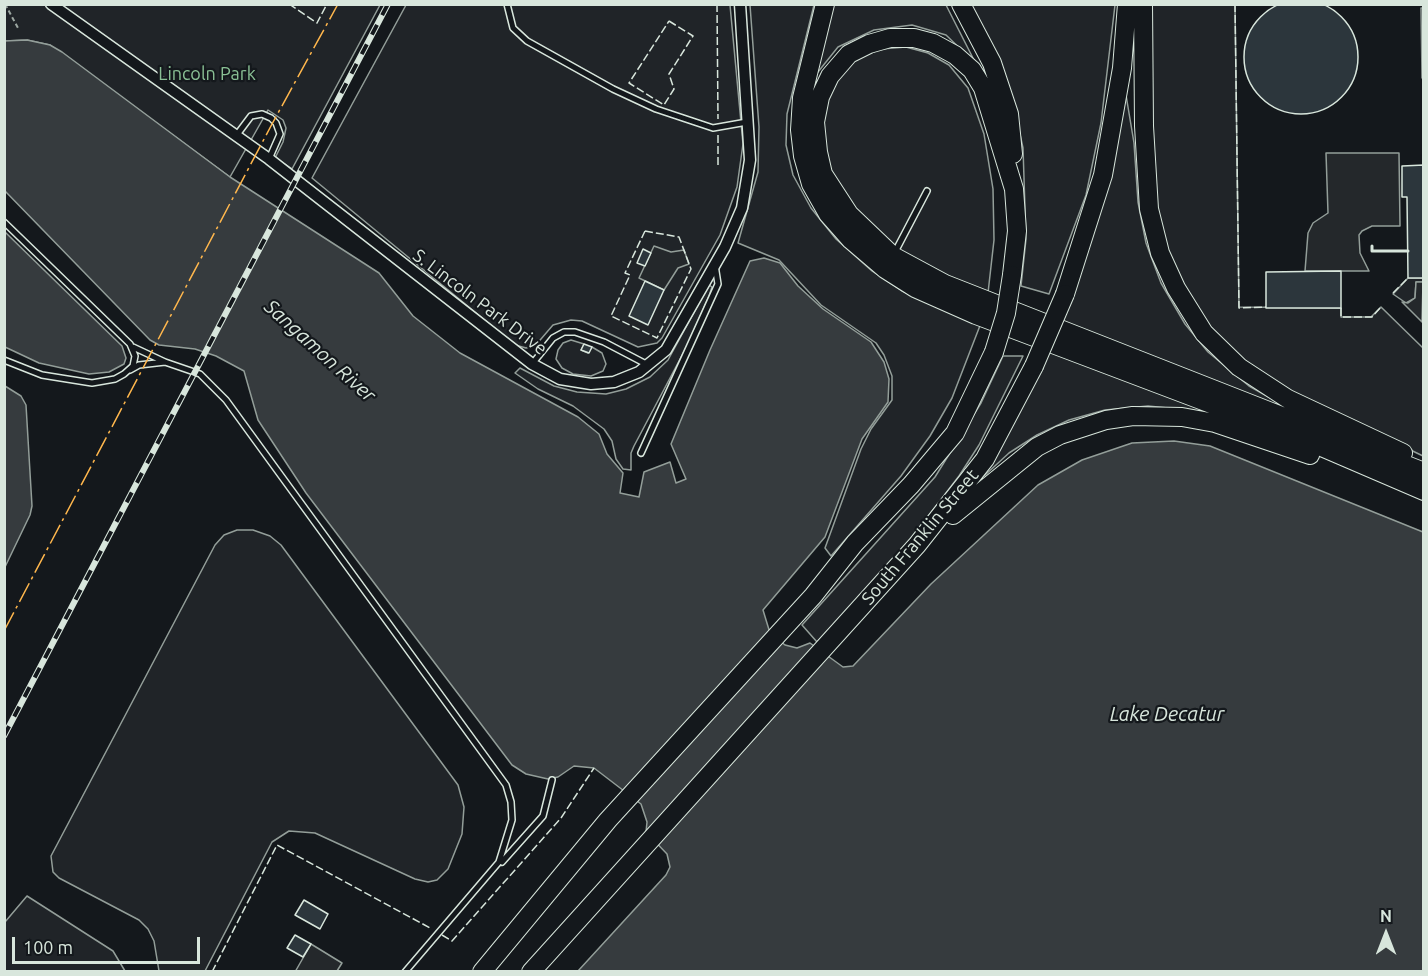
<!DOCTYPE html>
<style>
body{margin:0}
#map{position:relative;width:1428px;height:976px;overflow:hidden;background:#14181c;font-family:Ubuntu,sans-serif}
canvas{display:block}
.frame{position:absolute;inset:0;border:6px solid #d8e6dc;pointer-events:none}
.north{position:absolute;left:1356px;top:904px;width:60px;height:60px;-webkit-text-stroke:4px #14181c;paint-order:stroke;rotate:0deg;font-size:16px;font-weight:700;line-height:24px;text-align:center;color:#d8e6dc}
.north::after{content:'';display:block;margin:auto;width:21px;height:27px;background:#d8e6dc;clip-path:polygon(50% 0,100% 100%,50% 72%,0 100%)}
.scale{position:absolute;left:12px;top:937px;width:188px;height:27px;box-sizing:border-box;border:3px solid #d8e6dc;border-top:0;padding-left:8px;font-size:18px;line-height:21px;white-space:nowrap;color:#d8e6dc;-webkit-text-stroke:4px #14181c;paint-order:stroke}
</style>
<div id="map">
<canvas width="1428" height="976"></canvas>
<div class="frame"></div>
<div class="north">N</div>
<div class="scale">100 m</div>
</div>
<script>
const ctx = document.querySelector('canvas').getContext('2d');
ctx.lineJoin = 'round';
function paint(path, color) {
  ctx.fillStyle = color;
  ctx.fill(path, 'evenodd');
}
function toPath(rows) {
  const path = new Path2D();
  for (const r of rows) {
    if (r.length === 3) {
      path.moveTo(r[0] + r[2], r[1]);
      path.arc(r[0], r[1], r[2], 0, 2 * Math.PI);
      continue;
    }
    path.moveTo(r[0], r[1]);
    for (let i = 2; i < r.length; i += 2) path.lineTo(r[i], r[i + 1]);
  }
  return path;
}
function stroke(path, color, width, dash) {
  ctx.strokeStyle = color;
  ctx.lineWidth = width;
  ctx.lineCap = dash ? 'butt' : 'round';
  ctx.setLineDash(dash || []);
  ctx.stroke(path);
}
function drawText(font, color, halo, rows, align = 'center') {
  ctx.font = font + ' Ubuntu,sans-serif';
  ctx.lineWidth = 4.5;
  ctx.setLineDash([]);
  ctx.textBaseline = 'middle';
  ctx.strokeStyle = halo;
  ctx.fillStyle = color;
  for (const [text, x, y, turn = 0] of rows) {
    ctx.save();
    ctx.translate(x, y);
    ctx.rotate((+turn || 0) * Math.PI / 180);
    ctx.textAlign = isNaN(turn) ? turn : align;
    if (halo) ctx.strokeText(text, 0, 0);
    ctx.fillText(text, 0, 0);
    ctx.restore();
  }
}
const green = toPath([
 [5,5,380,5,292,169,275,158,283,142,286,128,283,120,268,110,230,177,50,45,27,40,5,41,5,5],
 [406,5,730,5,743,144,737,187,720,235,662,338,657,343,638,347,582,321,571,320,553,325,535,346,526,348,515,345,312,178,406,5],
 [750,5,814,5,787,114,786,145,793,175,811,208,836,239,872,271,902,291,981,323,952,398,930,436,901,476,831,556,825,548,861,449,871,429,892,400,892,376,884,355,876,343,821,305,779,260,738,243,758,172,759,127,750,5],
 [833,5,946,5,976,64,946,35,912,25,874,30,838,47,814,77,833,5],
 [969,5,1115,5,1101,123,1086,195,1049,294,1021,286,1026,239,1023,148,1014,107,969,5],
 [1149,5,1235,5,1239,307,1341,308,1341,317,1371,317,1381,307,1423,348,1423,456,1278,386,1222,343,1178,281,1155,214,1149,5],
 [906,47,928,53,949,65,968,88,984,134,993,189,994,240,988,293,918,263,879,236,846,202,824,162,820,120,831,86,855,59,881,49,906,47],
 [1125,89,1134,143,1138,202,1146,243,1161,283,1185,324,1208,352,1249,386,1290,409,1288,415,1061,324,1125,89],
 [1408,278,1423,278,1423,282,1416,282,1415,298,1406,303,1393,294,1408,278],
 [709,285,712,287,709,296,687,346,634,446,631,453,631,470,623,469,616,459,612,441,604,429,573,406,538,389,515,373,520,368,554,386,577,392,606,394,626,389,650,377,668,360,709,285],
 [571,340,584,344,581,350,588,353,592,347,602,353,606,364,603,371,591,376,573,374,562,368,556,359,558,350,563,343,571,340],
 [1050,350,1230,418,1188,410,1148,406,1105,410,1069,420,1037,435,1009,453,984,476,980,474,1050,350],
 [1003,356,1023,356,979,445,959,476,900,553,817,642,802,625,935,477,981,403,1003,356],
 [237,530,253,530,270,536,281,545,458,785,464,807,462,834,448,869,437,880,428,882,415,879,315,833,289,831,272,842,205,971,159,971,154,941,148,929,139,920,59,878,53,872,51,856,215,545,224,535,237,530],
 [27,896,113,951,125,971,5,971,5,922,27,896]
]);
paint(green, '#202428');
stroke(green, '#939e99', 1.5);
const parking = toPath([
 [1326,153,1399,153,1400,226,1372,226,1362,231,1359,235,1360,253,1369,271,1305,271,1308,233,1313,223,1328,213,1326,153],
 [654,246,671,252,684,250,689,264,678,268,664,290,639,278,654,246],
 [1416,282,1423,282,1422,322,1402,302,1408,303,1415,298,1416,282],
 [311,944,342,963,337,971,295,972,311,944]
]);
paint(parking, '#24282b');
stroke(parking, '#939e99', 1.5);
const water = toPath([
 [1421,8,1424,8,1423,78,1422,78,1421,8],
 [27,40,50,45,62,52,230,177,379,273,413,316,460,353,578,417,599,434,607,454,623,473,620,493,639,497,644,472,670,462,676,483,686,479,671,444,710,350,750,261,764,258,780,263,798,286,823,309,871,342,884,362,889,379,888,402,862,439,825,537,763,610,770,633,785,645,797,648,810,643,843,667,853,666,931,584,1038,485,1082,460,1132,443,1174,441,1210,446,1423,532,1423,971,578,971,666,875,670,867,667,854,646,832,647,822,641,804,594,768,574,766,558,777,548,779,526,774,512,765,306,493,258,420,244,371,216,356,195,349,159,345,150,340,5,191,4,41,27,40],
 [5,232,122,346,126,358,124,364,109,372,89,374,39,363,5,347,5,232],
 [5,386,21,396,26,405,32,506,30,515,5,567,5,386]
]);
paint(water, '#363b3e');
stroke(water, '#939e99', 1.5);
const building = toPath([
 [1301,57,57],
 [1424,165,1424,278,1408,278,1407,197,1402,197,1402,166,1424,165],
 [643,249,651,253,645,266,637,263,643,249],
 [1341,271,1341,308,1266,308,1266,272,1341,271],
 [645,281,664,290,648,325,629,316,645,281],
 [584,344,592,347,589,353,581,350,584,344],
 [304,900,328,914,320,929,295,915,304,900],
 [295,935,311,944,303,957,287,948,295,935]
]);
paint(building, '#2c363c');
stroke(building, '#d8e6dc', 1.5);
const lane = toPath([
 [507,4,513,28,527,41,613,89,656,109,713,128,747,122],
 [236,136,251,116,262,114,271,118,276,123,280,134,269,159],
 [4,222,130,344,135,356,133,366,124,374,115,379,92,383,42,375,4,360],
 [895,252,927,191],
 [165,362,200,374,226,400,506,785,511,802,512,820,499,862,405,972],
 [532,364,553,338,564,332,575,332,604,342,648,365],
 [130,370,139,365,165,362,133,347],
 [641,453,718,284,715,265],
 [502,862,543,816,552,780]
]);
const street = toPath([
 [51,4,269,159,532,364,560,379,591,384,614,382,639,372,666,350,725,247,742,208,750,160,740,4]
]);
const primary = toPath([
 [825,4,802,98,800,130,803,156,811,184,828,214,851,240,885,269,915,288,976,315,1296,436,1424,491],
 [961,4,992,63,1009,114,1013,154],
 [1143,4,1144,126,1149,209,1160,253,1176,288,1204,333,1239,367,1288,399,1403,453],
 [1012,275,1017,231,1014,189,983,88,972,70,955,55,933,43,914,38,890,38,869,44,849,54,830,76,820,97,815,122,818,152,823,174,849,214,893,256,945,284,1424,472],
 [1065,294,1103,175,1122,68,1127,4],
 [953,515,1037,447,1060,435,1106,420,1133,416,1182,417,1215,423,1310,455],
 [482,972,608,820,813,596,855,543,911,485,955,433,994,352],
 [531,972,917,545,985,459,1034,366]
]);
stroke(lane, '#d8e6dc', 8);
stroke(street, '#d8e6dc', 13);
stroke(primary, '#d8e6dc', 20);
stroke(toPath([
 [5,4,18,28]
]), '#9da8a2', 2, [4.5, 3]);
stroke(lane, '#14181c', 5);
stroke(street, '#14181c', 10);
stroke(primary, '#14181c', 18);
const rail = toPath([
 [4,736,388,4]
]);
stroke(rail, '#d8e6dc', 6);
stroke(rail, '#14181c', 4, [11]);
const primaryBridge = toPath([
 [994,352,1006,313,1012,275],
 [1034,366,1065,294]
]);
stroke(primaryBridge, '#d8e6dc', 20, []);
stroke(primaryBridge, '#14181c', 18);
stroke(toPath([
 [289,4,317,23,327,4],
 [717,4,718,119],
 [1235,4,1239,308,1266,307],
 [669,21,693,36,669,74,674,89,664,105,629,83,669,21],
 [718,165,718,135],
 [645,231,679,237,691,269,657,338,611,316,630,275,625,273,645,231],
 [1393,293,1408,278],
 [1341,308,1341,317,1372,317,1381,307],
 [442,935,452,941,561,818,594,768],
 [212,972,277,845,432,929]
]), '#d8e6dc', 1.5, [8, 3]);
stroke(toPath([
 [1372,246,1372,251,1408,251]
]), '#d8e6dc', 3);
stroke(toPath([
 [4,631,272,124,338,4]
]), '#ffb74d', 1.5, [21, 4.5, 3, 4.5]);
drawText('18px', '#8ac095', '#14181c', [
 ["Lincoln Park",207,74]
]);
drawText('18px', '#d8e6dc', '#14181c', [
 ["S. Lincoln Park Drive",480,302,37],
 ["South Franklin Street",920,537,-50]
]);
drawText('italic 20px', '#d8e6dc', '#14181c', [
 ["Sangamon River",320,351,42],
 ["Lake Decatur",1167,714]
]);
</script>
